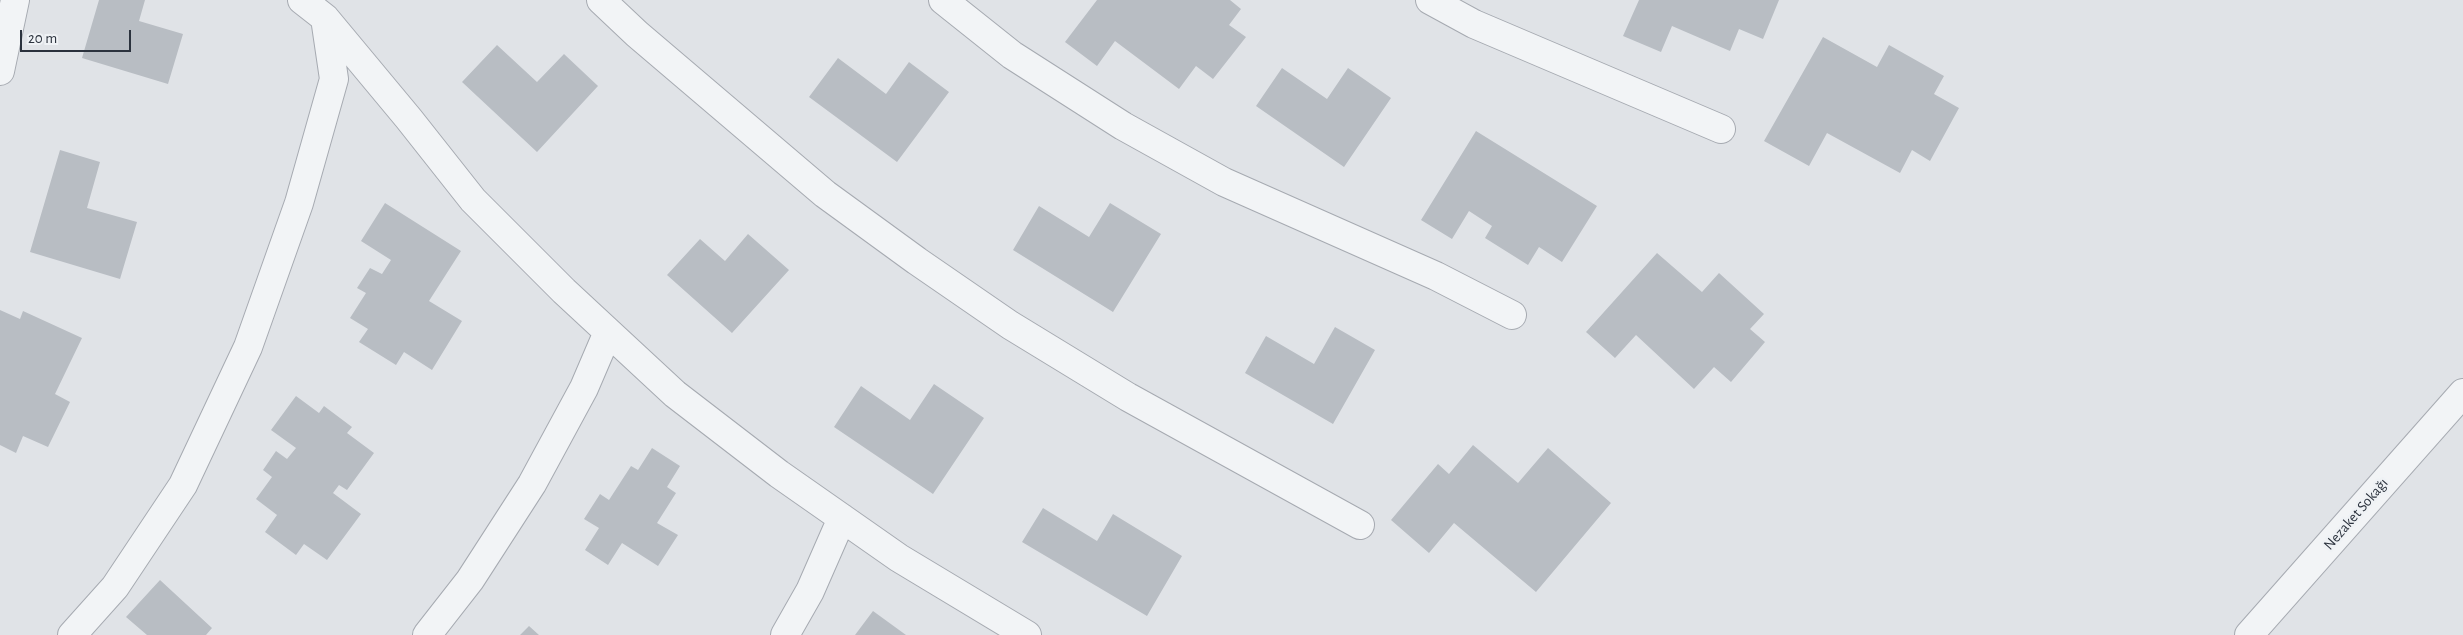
<!DOCTYPE html>
<meta charset="utf-8">
<style>
body{margin:0}
#map{position:relative;width:2463px;height:635px;overflow:hidden;background:#e0e3e7;font-family:"Alegreya Sans",sans-serif}
canvas{display:block}
.scale{position:absolute;left:20px;top:30px;width:111px;height:22px;box-sizing:border-box;border:2px solid #2b323d;border-top:0;padding-left:6px;font-size:15px;line-height:18px;white-space:nowrap;color:#2b323d;-webkit-text-stroke:4px #eff2f5;paint-order:stroke}
</style>
<div id="map">
<canvas width="2463" height="635"></canvas>
<div class="scale">20 m</div>
</div>
<script>
const ctx = document.querySelector('canvas').getContext('2d');
ctx.lineJoin = 'round';
function paint(path, color) {
  ctx.fillStyle = color;
  ctx.fill(path, 'evenodd');
}
function toPath(rows) {
  const path = new Path2D();
  for (const r of rows) {
    path.moveTo(r[0], r[1]);
    for (let i = 2; i < r.length; i += 2) path.lineTo(r[i], r[i + 1]);
  }
  return path;
}
function stroke(path, color, width, dash) {
  ctx.strokeStyle = color;
  ctx.lineWidth = width;
  ctx.lineCap = dash ? 'butt' : 'round';
  ctx.setLineDash(dash || []);
  ctx.stroke(path);
}
function drawText(font, color, halo, rows, align = 'center') {
  ctx.font = font + ' "Alegreya Sans",sans-serif';
  ctx.lineWidth = 5;
  ctx.setLineDash([]);
  ctx.textBaseline = 'middle';
  ctx.strokeStyle = halo;
  ctx.fillStyle = color;
  for (const [text, x, y, turn = 0] of rows) {
    ctx.save();
    ctx.translate(x, y);
    ctx.rotate((+turn || 0) * Math.PI / 180);
    ctx.textAlign = isNaN(turn) ? turn : align;
    if (halo) ctx.strokeText(text, 0, 0);
    ctx.fillText(text, 0, 0);
    ctx.restore();
  }
}
paint(toPath([
 [99,0,145,0,139,21,183,34,168,84,82,58],
 [1097,0,1230,0,1241,9,1229,25,1246,37,1213,79,1196,66,1179,89,1115,41,1097,66,1065,42],
 [1639,0,1779,0,1763,39,1739,29,1730,51,1672,26,1661,52,1623,36],
 [1823,37,1877,67,1889,45,1944,76,1934,94,1959,108,1930,161,1912,150,1900,173,1827,133,1809,166,1764,141],
 [497,45,537,82,564,54,598,86,537,152,462,82],
 [838,58,886,94,909,62,949,92,897,162,809,97],
 [1282,68,1327,99,1348,68,1391,98,1344,167,1256,106],
 [1476,131,1597,206,1562,262,1539,247,1528,265,1485,238,1492,226,1469,211,1452,239,1421,220],
 [60,150,100,162,87,208,137,222,120,279,30,252],
 [385,203,461,251,429,301,462,321,432,370,404,352,396,365,359,342,368,329,350,318,366,293,357,288,370,268,382,274,391,260,361,241],
 [1110,203,1161,234,1113,312,1013,250,1039,206,1089,237],
 [748,234,789,270,732,333,667,275,700,239,725,261],
 [1657,253,1702,292,1719,273,1764,314,1750,329,1765,342,1731,382,1714,367,1694,389,1636,335,1615,358,1586,332],
 [0,310,20,319,23,311,82,338,55,394,70,402,48,447,23,436,16,453,0,445],
 [1335,327,1375,350,1333,424,1245,373,1266,336,1314,364],
 [934,384,984,418,933,494,834,427,861,386,910,420],
 [296,396,319,413,324,406,352,427,347,433,374,453,347,490,339,485,333,493,361,514,327,560,304,544,296,555,265,532,277,515,256,499,272,477,263,470,276,451,287,459,296,448,271,430],
 [1473,445,1518,483,1548,448,1611,503,1536,592,1454,523,1429,553,1391,520,1438,464,1449,474],
 [652,448,680,466,667,487,676,493,657,523,678,535,658,566,622,543,608,565,585,550,599,528,584,519,600,494,609,500,631,466,638,470],
 [1043,508,1097,541,1113,514,1182,556,1147,616,1022,542],
 [160,580,212,628,206,635,147,635,126,617],
 [873,611,906,635,855,635],
 [529,626,539,635,520,635]
]), '#b8bdc3');
const minor = toPath([
 [302,0,325,18,409,119,473,200,564,291,675,394,779,474,899,558,1027,635],
 [601,0,637,34,825,194,917,261,1010,325,1128,397,1360,525],
 [943,0,1012,55,1123,126,1224,182,1436,276,1512,315],
 [1430,0,1474,24,1721,129],
 [0,71,15,0],
 [72,635,115,587,183,485,248,347,299,203,334,79,325,18],
 [427,635,470,580,532,484,584,388,608,332],
 [785,635,810,591,842,518],
 [2249,635,2463,393]
]);
stroke(minor, '#a6aab1', 30);
stroke(minor, '#f2f4f6', 28);
drawText('15px', '#2b323d', '#eff2f5', [
 ["Nezaket Sokağı",2356,514,-49]
]);
</script>
